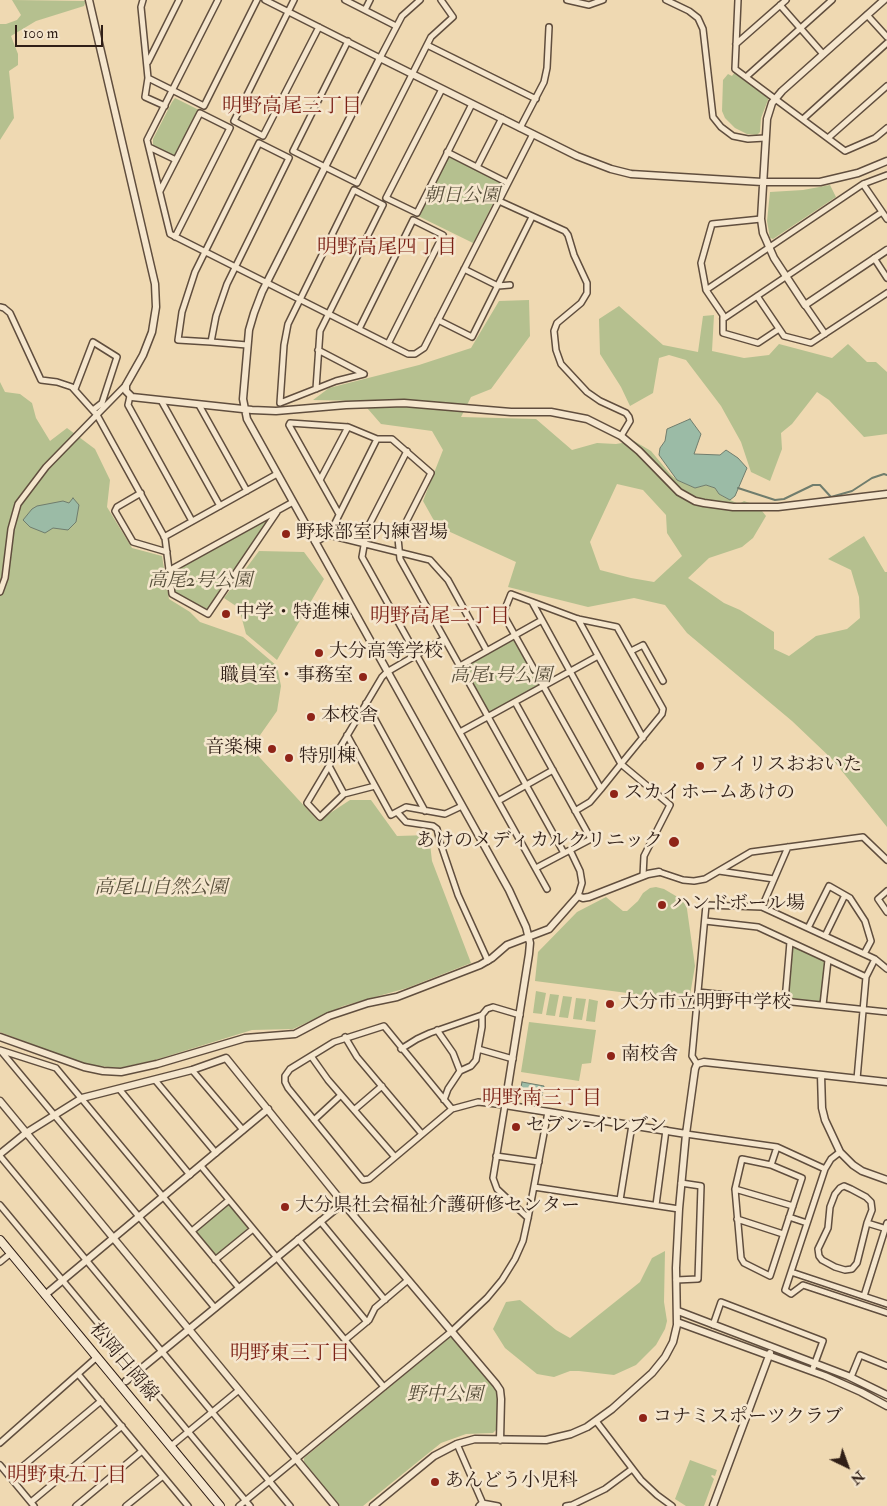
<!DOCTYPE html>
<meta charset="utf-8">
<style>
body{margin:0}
#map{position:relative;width:887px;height:1506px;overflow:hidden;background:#efd9b2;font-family:"IM FELL Double Pica",serif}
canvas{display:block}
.north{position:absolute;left:822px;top:1441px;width:50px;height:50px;-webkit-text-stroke:4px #f5e6cd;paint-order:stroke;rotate:138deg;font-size:14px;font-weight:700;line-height:20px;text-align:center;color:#301f17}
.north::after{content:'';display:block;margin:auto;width:18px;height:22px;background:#301f17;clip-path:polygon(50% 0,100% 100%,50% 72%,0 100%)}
.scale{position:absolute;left:15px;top:25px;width:88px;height:22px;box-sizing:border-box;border:2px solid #301f17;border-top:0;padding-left:6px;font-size:15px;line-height:18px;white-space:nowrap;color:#301f17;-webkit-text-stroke:4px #f5e6cd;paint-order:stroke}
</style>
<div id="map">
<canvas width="887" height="1506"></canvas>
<div class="north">N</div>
<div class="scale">100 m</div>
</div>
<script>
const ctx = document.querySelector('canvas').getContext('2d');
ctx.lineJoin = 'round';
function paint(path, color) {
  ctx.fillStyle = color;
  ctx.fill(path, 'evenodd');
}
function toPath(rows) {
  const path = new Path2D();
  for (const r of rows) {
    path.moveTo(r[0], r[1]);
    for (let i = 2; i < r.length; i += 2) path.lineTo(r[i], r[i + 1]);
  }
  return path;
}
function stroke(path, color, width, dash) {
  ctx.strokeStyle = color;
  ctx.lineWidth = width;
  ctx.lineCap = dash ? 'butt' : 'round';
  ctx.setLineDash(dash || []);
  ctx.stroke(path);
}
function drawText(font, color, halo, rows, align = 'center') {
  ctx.font = font + ' "IM FELL Double Pica","Noto Serif JP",serif';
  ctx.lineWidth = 5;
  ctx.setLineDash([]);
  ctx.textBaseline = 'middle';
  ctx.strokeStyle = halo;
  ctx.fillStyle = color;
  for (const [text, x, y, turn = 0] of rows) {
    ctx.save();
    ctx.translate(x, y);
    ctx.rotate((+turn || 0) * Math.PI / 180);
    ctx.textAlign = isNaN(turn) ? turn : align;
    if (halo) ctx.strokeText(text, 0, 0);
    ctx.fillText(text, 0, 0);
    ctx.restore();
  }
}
paint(toPath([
 [12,0,86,1,84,6,36,21,11,36,18,54,18,65,9,71,14,118,0,140,0,24,6,24,17,20,21,15],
 [735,72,768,96,768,100,761,118,760,132,757,135,747,134,735,128,725,118,722,111,723,80,728,74,732,76],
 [175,98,199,110,175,157,153,147,153,139,172,102],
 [449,155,500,181,502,186,473,243,418,216],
 [830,185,836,197,773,239,770,238,767,221,770,192,803,190],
 [529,300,530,336,491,389,471,397,461,417,536,419,572,450,597,443,616,444,634,441,651,451,671,475,677,480,695,488,706,485,715,488,719,494,730,500,739,504,744,501,758,506,766,516,753,538,742,547,709,558,688,578,724,603,740,610,774,632,774,649,789,656,816,636,847,629,860,618,859,597,851,570,828,559,864,536,885,572,887,572,887,827,833,760,792,721,687,633,665,605,634,598,588,607,508,587,516,562,437,526,423,501,443,450,432,431,381,424,361,401,313,400,329,388,419,365,471,348,499,301],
 [617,484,643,490,666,515,667,533,682,556,654,582,631,578,600,570,590,542],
 [619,306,663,345,698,352,703,316,714,315,712,351,744,358,769,355,779,344,832,358,848,344,867,362,876,362,887,372,887,434,864,437,829,400,817,392,792,424,781,433,782,449,770,481,751,472,741,442,721,406,686,360,669,355,659,358,653,393,630,406,621,387,600,354,599,319],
 [0,382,5,392,20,394,32,403,36,418,50,441,67,428,95,449,110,480,107,507,132,548,162,556,169,599,190,612,200,622,243,637,277,666,281,686,277,711,251,748,318,821,350,800,371,800,397,836,429,835,432,861,471,963,407,988,343,1006,293,1029,252,1030,155,1060,119,1068,87,1065,0,1032],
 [266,521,267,522,209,610,205,610,174,593,172,574,173,571],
 [259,551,304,552,324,579,277,660,246,634,239,608,224,598],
 [512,640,514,641,539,684,538,687,490,713,487,710,464,668],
 [656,887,664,889,686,902,695,966,689,1001,535,981,538,952,577,912,606,897,623,911,627,911,638,901,643,893,650,888],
 [794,947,825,961,821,1000,819,1002,789,999,787,997,792,948],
 [536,991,546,993,542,1014,533,1013],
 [550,994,559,995,555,1016,546,1015],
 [563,996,572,997,568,1018,559,1017],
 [576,998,586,999,582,1020,573,1019],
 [589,999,598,1001,595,1022,586,1021],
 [529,1022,596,1030,591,1063,582,1064,579,1081,521,1072],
 [226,1205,230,1205,247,1227,247,1230,218,1255,215,1255,197,1234,197,1230],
 [665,1251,664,1302,667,1321,665,1329,656,1345,636,1365,614,1375,579,1371,570,1371,554,1377,537,1374,505,1348,493,1329,506,1302,520,1300,556,1330,570,1338,640,1282,652,1258],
 [453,1337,496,1389,499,1399,497,1429,493,1433,466,1434,441,1443,363,1506,340,1506,304,1462,304,1458,449,1338],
 [690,1460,717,1470,715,1476,712,1475,711,1476,714,1479,704,1506,686,1506,675,1499]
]), '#b5c08f');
const water = toPath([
 [690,419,701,434,694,454,720,455,726,450,738,458,747,468,735,496,730,500,719,494,715,488,706,485,695,488,677,480,659,455,660,448,665,441,667,429,690,419],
 [73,498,79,505,76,522,68,530,53,528,45,533,30,527,23,520,32,509,37,506,63,501,69,503,73,498],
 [522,1082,544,1086,542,1096,520,1092,522,1082]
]);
paint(water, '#9bbba6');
stroke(water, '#707d6d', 1);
stroke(toPath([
 [738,488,775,500,784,499,813,485,820,485,831,497,852,491,872,478,884,474,887,475]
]), '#707d6d', 2);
const minor = toPath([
 [143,0,141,7,148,78,145,97,165,106],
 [218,0,147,140,170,234,408,354,415,354,424,348,533,134],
 [265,0,380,58,402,16,420,0],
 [294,0,234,121,263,136,319,27],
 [345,0,396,26],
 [567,0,589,5,603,0],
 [666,0,689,11,698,18,703,29,713,117,721,127,733,136,748,139,765,138],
 [738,0,735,69,845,151,875,138,887,128],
 [780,5,823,54],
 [365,10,370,0],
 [867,15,887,37],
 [348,41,293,151,357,183,431,37,453,17,441,0],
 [736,44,786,0],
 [427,45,536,99],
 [148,62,179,0],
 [746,77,832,0],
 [148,78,204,106,257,0],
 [442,89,386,198,417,213,472,104],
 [803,119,887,43],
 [520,128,544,82,547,68,549,27],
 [828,138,887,86],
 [149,147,176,160],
 [447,152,508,183],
 [477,167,502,118],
 [863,184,887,219],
 [160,191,200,113,230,128,175,237],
 [499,201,565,231,568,235,574,255,587,283,587,293,581,303,557,323,554,331,556,350,561,364,587,392,600,401,626,413,629,417,630,421,621,436],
 [761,219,712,224,701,263,706,290,723,315,723,333,758,343,779,329],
 [874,258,887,278],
 [464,269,498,286,510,285],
 [706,290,863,184,887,175],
 [757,296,784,336,811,343,887,293],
 [805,305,825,334],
 [0,307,4,308,10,313,41,380,57,382,72,387,97,415,165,538,172,594,208,614,277,512],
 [723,319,882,212],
 [438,320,472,337,532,217],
 [359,329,413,220,443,235,388,344],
 [211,342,216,316,227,284,289,158,259,143,195,272,182,312,178,340,211,342,247,345],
 [318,350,364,374],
 [75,389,93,342,117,357,102,403,93,410],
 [316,389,320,331,383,205,354,190,288,324,284,345,280,403,336,381,364,374],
 [130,396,128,405,192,521],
 [162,402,220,506],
 [199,405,247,491],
 [407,451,367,529,362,557,547,889],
 [320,480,348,427],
 [141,493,117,507,115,511,133,542,167,552],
 [339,514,289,425,290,423,348,427,377,439,392,439,431,473,398,538,400,559,564,853],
 [329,535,430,560,448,580,487,651],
 [164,537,277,474],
 [315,542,329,535,377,439],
 [170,570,293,502],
 [0,592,5,578,11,529,18,504,46,467,126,385],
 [532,602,621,764,670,805,644,856,643,876],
 [578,619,643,738],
 [631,651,643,645,663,681],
 [460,666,542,620],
 [515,702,591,839,536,868],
 [366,703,425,811],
 [460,732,598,656],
 [347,735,391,815,406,807,445,814,462,806],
 [329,766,344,794],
 [375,786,344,794,320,817,307,803,382,677,387,672,444,639],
 [498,801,553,770],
 [575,811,590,802,601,789,621,764,662,714,663,709,617,627,578,619,511,594,503,614,601,789],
 [397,812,406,822,433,826,437,829,440,842,458,895,488,961],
 [570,850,580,871,582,883,578,896],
 [719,871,774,879],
 [659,872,683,880,694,881,705,879,751,852,863,837,887,860],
 [887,891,878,899,887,912],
 [762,907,788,847],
 [705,921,758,927,866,977],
 [808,928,829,886,850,898,865,921,871,941,864,954],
 [825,936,845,895],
 [698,992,887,1012],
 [785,1001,790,942],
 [823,1005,828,960],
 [437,1030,453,1053,460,1071,448,1089,444,1100],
 [345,1037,357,1057,422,1134],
 [401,1049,417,1039,430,1033,482,1015],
 [478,1049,513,1059],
 [0,1050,56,1068,239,1288],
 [1,1051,215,1308],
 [311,1056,328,1080,395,1157],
 [697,1064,692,1056,706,905,762,907,875,959,887,969],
 [192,1070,243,1130],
 [460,1071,471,1066,476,1060,482,1027,482,1015,487,1009,493,1007,520,1015],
 [857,1079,866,977,875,959],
 [155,1080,216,1153],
 [120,1090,190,1175],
 [452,1109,384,1026,334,1042,290,1069,285,1076,285,1082,288,1088,363,1180,369,1179,452,1109,478,1102,505,1105,493,1178,497,1189,528,1218],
 [354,1110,382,1086],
 [314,1120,341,1095],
 [686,1134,777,1147,825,1169],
 [840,1152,831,1159,825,1169,785,1290,791,1294,803,1285,887,1313],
 [0,1156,290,1506],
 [496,1156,539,1162],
 [742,1159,771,1165,802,1178,770,1276,744,1263,741,1258,735,1189,742,1159],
 [771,1165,777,1147],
 [201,1166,384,1387],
 [534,1187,679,1209],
 [735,1189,793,1206],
 [620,1200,632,1125],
 [0,1205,250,1506],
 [656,1205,666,1130],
 [789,1217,807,1223],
 [737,1219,783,1234],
 [320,1221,385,1300],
 [867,1223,872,1210,871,1202,866,1197,851,1189,844,1186,840,1188,835,1194,830,1207,828,1228,818,1249,819,1256,822,1260,835,1267,845,1270,852,1269,857,1263,867,1223,887,1229],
 [192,1231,229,1200],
 [298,1239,367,1322],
 [215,1260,253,1229],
 [0,1262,11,1253],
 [791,1272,887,1304],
 [676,1280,698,1279,701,1186,681,1183],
 [864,1296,887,1223],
 [713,1325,721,1302,823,1341,812,1371],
 [345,1340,369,1320,375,1308,408,1280],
 [78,1374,188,1506],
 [851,1377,860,1355,887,1366],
 [596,1421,641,1480,657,1495,672,1506],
 [0,1443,97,1357],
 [457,1444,484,1506],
 [171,1446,239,1390],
 [0,1465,34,1506],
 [10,1477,101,1401],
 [31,1502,122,1426],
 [76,1506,142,1451],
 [126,1506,163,1476],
 [239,1506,452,1331,487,1298,502,1280,515,1259,523,1241,528,1218,548,1112],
 [479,1506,482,1503,498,1506],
 [566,1506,572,1505,605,1489,632,1469]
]);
const tertiary = toPath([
 [89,0,155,284,156,307,152,332,143,355,126,385,126,391,132,397,252,410,276,411,346,405,404,403,511,412,551,412,587,419,621,436,639,451,679,492,695,501,704,503,733,507,778,507,887,494],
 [884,0,782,91,772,103,767,119,761,219,763,233,774,258,805,305,887,250],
 [0,1037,84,1067,103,1071,121,1072,157,1064,245,1038,295,1034,329,1016,368,1003,397,997,480,965,492,958,507,945,549,929,578,896,583,898,589,897,648,874,659,872],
 [821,1075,822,1108,825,1120,840,1152,853,1165,862,1171,887,1180],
 [0,1101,335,1506],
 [686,1134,505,1105,529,954,530,943,526,927,509,890,247,419,243,399,249,330,254,313,262,292,380,58,577,156,611,169,631,174,762,182,820,182,858,173,887,161],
 [0,1154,26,1133,82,1098,192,1070,226,1058,343,1203,496,1384,500,1390,501,1399,500,1440],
 [45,1295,268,1109],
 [678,1311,848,1376,887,1395],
 [677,1322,825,1376,861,1392,887,1406],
 [126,1381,343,1203],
 [373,1506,434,1456,457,1444,475,1439,546,1440,571,1434,587,1427,612,1409,652,1373,665,1357,673,1342,677,1325,676,1268,679,1209,686,1134,695,1069,697,1064,704,1062,887,1082],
 [713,1506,770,1353]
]);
const secondary = toPath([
 [0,1240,220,1506]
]);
stroke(minor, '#604e3e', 8);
stroke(tertiary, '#604e3e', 9);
stroke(secondary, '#301f17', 10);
stroke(minor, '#f5e6cd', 5);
stroke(tertiary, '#f5e6cd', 6);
stroke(secondary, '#f5e6cd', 8);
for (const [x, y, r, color] of [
 [286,534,5,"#8f2418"],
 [226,614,5,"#8f2418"],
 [319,653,5,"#8f2418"],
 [363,677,5,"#8f2418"],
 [311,717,5,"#8f2418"],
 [272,749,5,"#8f2418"],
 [289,758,5,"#8f2418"],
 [700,766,5,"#8f2418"],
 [614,794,5,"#8f2418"],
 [674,842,6,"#8f2418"],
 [662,905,5,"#8f2418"],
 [610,1004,5,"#8f2418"],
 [611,1056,5,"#8f2418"],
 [516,1127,5,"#8f2418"],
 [285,1207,5,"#8f2418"],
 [643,1418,5,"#8f2418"],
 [435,1482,5,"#8f2418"]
]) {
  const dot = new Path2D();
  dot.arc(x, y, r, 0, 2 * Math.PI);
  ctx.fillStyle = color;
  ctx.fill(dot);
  stroke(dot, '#f5e6cd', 2);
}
drawText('italic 19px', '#584f3b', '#f5e6cd', [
 ["朝日公園",462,197],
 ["高尾2号公園",200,582],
 ["高尾1号公園",501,677],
 ["高尾山自然公園",161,889],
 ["野中公園",445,1396]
]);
drawText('19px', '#301f17', '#f5e6cd', [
 ["野球部室内練習場",296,534],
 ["中学・特進棟",236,614],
 ["大分高等学校",329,653],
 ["職員室・事務室",353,677,"right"],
 ["本校舎",321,717],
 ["音楽棟",262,749,"right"],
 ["特別棟",299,758],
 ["アイリスおおいた",710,766],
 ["スカイホームあけの",624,794],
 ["あけのメディカルクリニック",663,842,"right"],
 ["ハンドボール場",672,905],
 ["大分市立明野中学校",620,1004],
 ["南校舎",621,1056],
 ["セブン-イレブン",526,1127],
 ["大分県社会福祉介護研修センター",295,1207],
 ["コナミスポーツクラブ",653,1418],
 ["あんどう小児科",445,1482]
], 'left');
drawText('19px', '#301f17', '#f5e6cd', [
 ["松岡日岡線",123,1363,50]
]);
drawText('20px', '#7a1f14', '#f5e6cd', [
 ["明野高尾三丁目",292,108],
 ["明野高尾四丁目",387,249],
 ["明野高尾二丁目",440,618],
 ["明野南三丁目",542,1100],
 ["明野東三丁目",290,1355],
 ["明野東五丁目",67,1477]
]);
</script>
